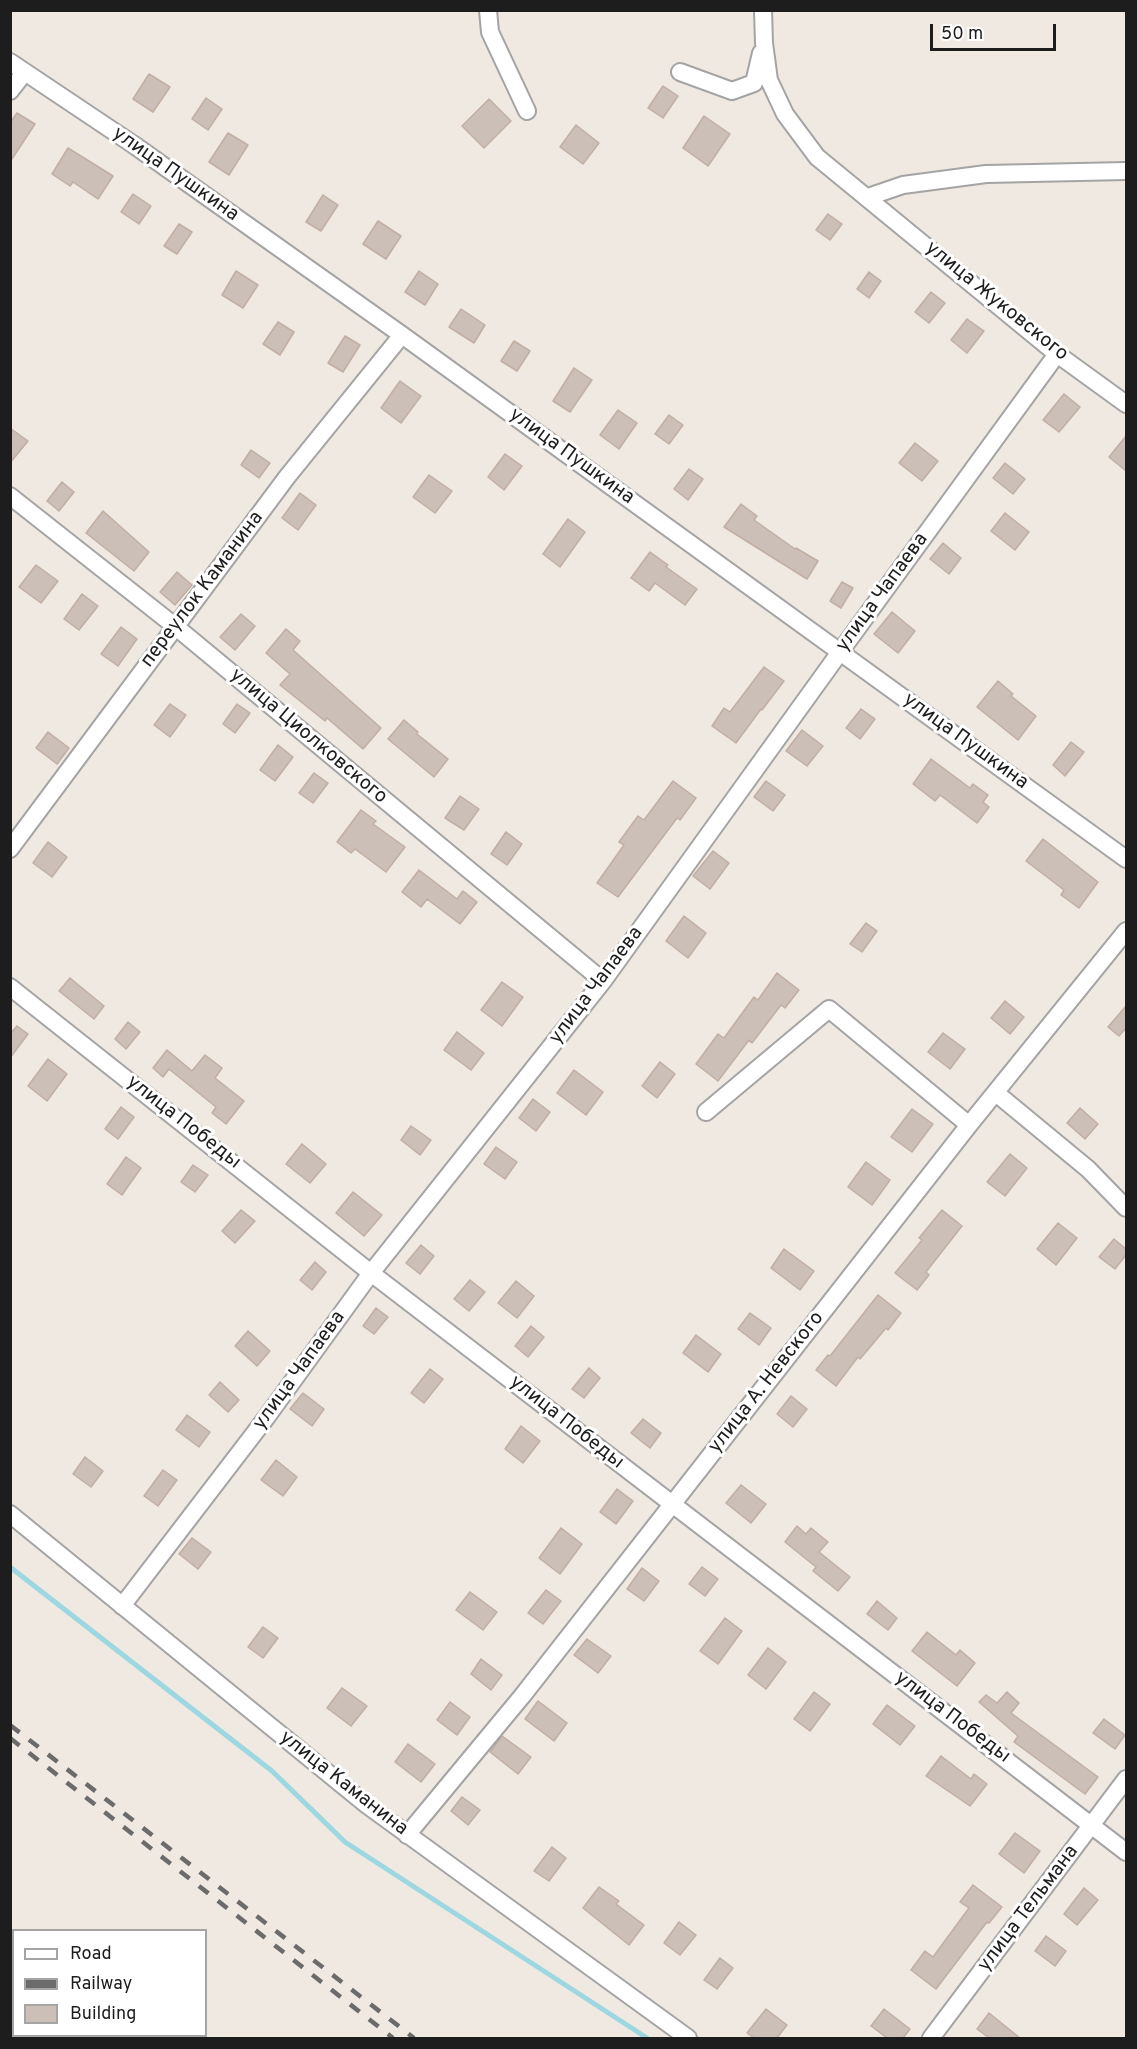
<!DOCTYPE html>
<meta charset="utf-8">
<style>
body{margin:0}
#map{position:relative;width:1137px;height:2049px;overflow:hidden;background:#efe9e1;font-family:Overpass,sans-serif}
canvas{display:block}
.frame{position:absolute;inset:0;border:12px solid #1d1d1d;pointer-events:none}
.legend{position:absolute;left:12px;top:1929px;width:195px;height:108px;box-sizing:border-box;background:#fff;border:2px solid #a5a5a5;margin:0;padding:8px 10px;list-style:none;font-size:18px;color:#1d1d1d}
.legend li{display:flex;align-items:center;gap:12px;height:30px}
.legend b{width:30px;border:2px solid #a5a5a5}
.scale{position:absolute;left:930px;top:24px;width:126px;height:27px;box-sizing:border-box;border:3px solid #1d1d1d;border-top:0;padding-left:8px;font-size:18px;line-height:21px;white-space:nowrap;color:#1d1d1d;-webkit-text-stroke:4px #fff;paint-order:stroke}
</style>
<div id="map">
<canvas width="1137" height="2049"></canvas>
<div class="frame"></div>
<ul class="legend">
<li><b style="height:8px;background:#fff"></b>Road</li>
<li><b style="height:8px;background:#6b6b6b"></b>Railway</li>
<li><b style="height:16px;background:#cbbfb7"></b>Building</li>
</ul>
<div class="scale">50 m</div>
</div>
<script>
const ctx = document.querySelector('canvas').getContext('2d');
ctx.lineJoin = 'round';
function toPath(rows) {
  const path = new Path2D();
  for (const r of rows) {
    path.moveTo(r[0], r[1]);
    for (let i = 2; i < r.length; i += 2) path.lineTo(r[i], r[i + 1]);
  }
  return path;
}
function stroke(path, color, width, dash) {
  ctx.strokeStyle = color;
  ctx.lineWidth = width;
  ctx.lineCap = dash ? 'butt' : 'round';
  ctx.setLineDash(dash || []);
  ctx.stroke(path);
}
function paint(path, color) {
  ctx.fillStyle = color;
  ctx.fill(path, 'evenodd');
}
function drawText(font, color, halo, rows, align = 'center') {
  ctx.font = font + ' Overpass,sans-serif';
  ctx.lineWidth = 6;
  ctx.setLineDash([]);
  ctx.textBaseline = 'middle';
  ctx.strokeStyle = halo;
  ctx.fillStyle = color;
  for (const [text, x, y, turn = 0] of rows) {
    ctx.save();
    ctx.translate(x, y);
    ctx.rotate((+turn || 0) * Math.PI / 180);
    ctx.textAlign = isNaN(turn) ? turn : align;
    if (halo) ctx.strokeText(text, 0, 0);
    ctx.fillText(text, 0, 0);
    ctx.restore();
  }
}
stroke(toPath([
 [10,1567,272,1771,345,1842,647,2038]
]), '#9cd7e2', 5);
const building = toPath([
 [149,74,170,87,153,112,133,99,149,74],
 [663,86,678,96,663,118,648,108,663,86],
 [206,98,222,109,208,130,192,119,206,98],
 [489,99,511,121,484,148,462,126,489,99],
 [17,113,35,124,10,162,10,123,17,113],
 [704,116,730,134,708,166,683,148,704,116],
 [576,125,599,143,583,164,560,147,576,125],
 [228,133,248,145,229,175,209,162,228,133],
 [68,148,113,176,98,199,73,182,70,186,52,174,68,148],
 [133,194,151,206,139,224,121,212,133,194],
 [323,195,338,205,321,231,306,222,323,195],
 [828,214,842,224,830,240,816,230,828,214],
 [378,221,401,236,386,259,363,244,378,221],
 [179,224,192,232,177,254,164,246,179,224],
 [236,271,258,285,243,308,222,295,236,271],
 [419,271,438,284,425,305,405,292,419,271],
 [869,272,881,281,869,298,857,289,869,272],
 [931,292,945,303,929,323,915,312,931,292],
 [461,309,485,325,474,343,449,327,461,309],
 [967,319,984,331,967,353,951,340,967,319],
 [278,322,294,332,280,355,263,344,278,322],
 [345,336,360,345,343,372,328,363,345,336],
 [514,341,530,351,517,371,501,361,514,341],
 [574,368,592,380,570,412,553,401,574,368],
 [400,381,421,396,401,423,381,408,400,381],
 [1064,394,1080,407,1059,432,1043,420,1064,394],
 [618,410,637,423,619,449,600,435,618,410],
 [669,415,683,425,669,444,655,434,669,415],
 [10,428,28,441,10,463,10,428],
 [1126,436,1126,471,1109,457,1126,436],
 [915,443,938,461,922,481,899,463,915,443],
 [251,450,270,463,259,478,241,465,251,450],
 [505,454,522,466,504,490,488,477,505,454],
 [1005,463,1025,479,1013,494,993,478,1005,463],
 [689,469,703,479,688,500,674,489,689,469],
 [429,475,452,491,435,513,413,497,429,475],
 [62,482,74,492,59,511,47,501,62,482],
 [300,493,316,505,298,530,282,518,300,493],
 [741,504,757,516,754,520,795,549,796,548,818,561,807,579,724,527,741,504],
 [103,511,149,552,134,571,86,533,103,511],
 [1005,513,1029,532,1015,550,991,531,1005,513],
 [568,519,585,532,560,567,543,554,568,519],
 [943,543,961,558,949,574,930,559,943,543],
 [650,552,668,565,666,567,697,589,685,605,655,583,649,591,631,578,650,552],
 [36,565,58,581,41,603,19,587,36,565],
 [177,572,192,585,175,605,160,592,177,572],
 [842,582,853,588,841,608,830,601,842,582],
 [82,594,98,606,79,630,64,619,82,594],
 [892,612,915,631,898,653,874,634,892,612],
 [241,614,255,626,235,650,220,637,241,614],
 [121,627,137,639,118,666,101,654,121,627],
 [286,629,300,641,293,650,381,728,363,749,327,718,325,721,280,685,290,674,266,653,286,629],
 [764,667,784,681,762,710,761,709,736,743,712,726,724,708,730,712,764,667],
 [998,681,1013,694,1011,696,1036,716,1018,740,977,707,998,681],
 [170,704,186,715,170,737,154,725,170,704],
 [237,704,250,713,235,733,223,724,237,704],
 [861,709,875,719,860,739,846,728,861,709],
 [404,720,418,732,417,734,448,759,434,777,388,739,404,720],
 [802,730,823,746,807,766,786,751,802,730],
 [48,732,69,748,57,764,36,748,48,732],
 [1071,742,1084,752,1065,776,1053,765,1071,742],
 [278,745,293,757,275,781,260,770,278,745],
 [931,759,970,788,973,784,988,795,983,802,989,807,977,823,940,795,935,801,913,784,931,759],
 [314,773,328,783,313,803,299,793,314,773],
 [673,781,696,798,680,820,677,818,618,897,597,883,624,845,619,842,638,816,644,820,673,781],
 [766,781,785,795,773,811,754,797,766,781],
 [460,796,479,809,464,830,445,818,460,796],
 [361,810,376,821,373,824,405,847,386,872,355,849,351,853,337,842,361,810],
 [506,832,522,844,507,865,491,854,506,832],
 [1043,839,1098,882,1079,908,1061,895,1064,890,1026,861,1043,839],
 [48,842,67,857,52,877,33,863,48,842],
 [713,851,729,863,710,889,693,876,713,851],
 [419,870,457,899,463,891,477,902,460,924,427,899,421,907,402,892,419,870],
 [684,916,706,933,688,958,666,941,684,916],
 [866,923,877,931,862,952,850,944,866,923],
 [777,973,799,990,785,1008,781,1005,752,1043,749,1040,718,1081,696,1064,718,1034,724,1038,754,997,758,1000,777,973],
 [70,978,104,1006,94,1019,59,991,70,978],
 [502,982,523,997,502,1026,481,1010,502,982],
 [1005,1001,1024,1017,1010,1034,991,1018,1005,1001],
 [1126,1006,1126,1028,1119,1036,1108,1027,1126,1006],
 [128,1022,140,1032,126,1049,115,1039,128,1022],
 [17,1026,28,1034,10,1058,10,1034,17,1026],
 [457,1032,484,1053,471,1070,444,1050,457,1032],
 [943,1033,965,1049,950,1069,928,1052,943,1033],
 [167,1050,192,1071,205,1055,222,1068,215,1078,244,1101,226,1124,212,1113,216,1107,169,1069,163,1077,153,1068,167,1050],
 [48,1059,67,1074,47,1101,28,1086,48,1059],
 [660,1062,675,1074,657,1098,642,1086,660,1062],
 [574,1070,603,1092,586,1115,557,1093,574,1070],
 [533,1099,550,1112,536,1131,519,1118,533,1099],
 [121,1107,134,1117,118,1139,105,1129,121,1107],
 [1080,1108,1098,1124,1085,1139,1067,1123,1080,1108],
 [912,1109,933,1124,912,1152,891,1137,912,1109],
 [411,1126,431,1140,420,1155,401,1140,411,1126],
 [302,1144,326,1164,310,1183,286,1164,302,1144],
 [496,1147,517,1162,505,1179,484,1164,496,1147],
 [1010,1154,1027,1168,1005,1196,987,1182,1010,1154],
 [126,1157,141,1168,122,1195,107,1184,126,1157],
 [866,1162,890,1180,872,1205,848,1187,866,1162],
 [193,1165,208,1175,195,1192,181,1182,193,1165],
 [353,1192,382,1215,364,1236,336,1213,353,1192],
 [241,1210,255,1221,235,1243,222,1231,241,1210],
 [942,1210,962,1226,926,1272,929,1275,917,1290,895,1273,922,1240,919,1238,942,1210],
 [1058,1223,1077,1238,1056,1265,1037,1249,1058,1223],
 [1114,1239,1126,1249,1126,1255,1115,1269,1099,1257,1114,1239],
 [421,1245,434,1256,420,1274,406,1263,421,1245],
 [784,1249,814,1271,800,1290,771,1268,784,1249],
 [315,1262,326,1272,312,1290,300,1280,315,1262],
 [470,1280,485,1292,469,1311,454,1299,470,1280],
 [516,1281,534,1296,517,1318,498,1303,516,1281],
 [878,1295,901,1313,888,1330,886,1328,860,1359,858,1357,836,1386,816,1370,828,1355,830,1356,878,1295],
 [376,1308,388,1317,374,1334,363,1326,376,1308],
 [750,1313,771,1328,759,1345,738,1329,750,1313],
 [531,1326,544,1337,528,1357,515,1346,531,1326],
 [248,1331,270,1351,257,1366,235,1346,248,1331],
 [696,1335,721,1354,708,1372,683,1353,696,1335],
 [589,1368,600,1378,584,1398,572,1389,589,1368],
 [430,1369,443,1379,424,1403,411,1393,430,1369],
 [220,1382,239,1400,228,1412,209,1395,220,1382],
 [303,1393,324,1409,312,1426,290,1409,303,1393],
 [791,1396,807,1409,793,1427,777,1414,791,1396],
 [187,1415,210,1432,199,1447,176,1430,187,1415],
 [643,1419,661,1433,650,1448,631,1433,643,1419],
 [521,1426,540,1441,523,1463,505,1449,521,1426],
 [85,1457,103,1471,91,1487,73,1474,85,1457],
 [276,1460,297,1477,283,1496,261,1480,276,1460],
 [163,1470,177,1480,158,1506,144,1496,163,1470],
 [741,1485,766,1504,751,1523,726,1503,741,1485],
 [617,1489,633,1501,616,1524,600,1512,617,1489],
 [797,1526,806,1534,811,1528,828,1542,819,1552,850,1577,838,1591,813,1571,816,1567,785,1542,797,1526],
 [561,1528,582,1544,560,1574,539,1558,561,1528],
 [192,1538,211,1552,198,1569,179,1554,192,1538],
 [702,1567,718,1579,705,1596,689,1584,702,1567],
 [642,1568,659,1581,644,1601,627,1589,642,1568],
 [546,1590,561,1601,543,1624,528,1613,546,1590],
 [470,1592,497,1612,483,1630,456,1610,470,1592],
 [877,1601,897,1618,888,1630,867,1614,877,1601],
 [725,1618,742,1631,718,1664,700,1651,725,1618],
 [263,1627,278,1638,263,1658,248,1647,263,1627],
 [927,1632,956,1655,960,1650,975,1663,957,1686,912,1651,927,1632],
 [587,1639,611,1656,598,1673,574,1655,587,1639],
 [768,1648,786,1662,766,1689,748,1675,768,1648],
 [481,1659,502,1675,491,1690,471,1674,481,1659],
 [342,1688,367,1706,351,1726,327,1708,342,1688],
 [814,1692,830,1704,810,1731,794,1719,814,1692],
 [1007,1692,1019,1703,1011,1713,1098,1777,1085,1794,1014,1742,1018,1736,979,1702,986,1695,997,1703,1007,1692],
 [538,1701,567,1723,554,1741,525,1719,538,1701],
 [450,1702,470,1717,457,1735,437,1720,450,1702],
 [887,1705,915,1726,900,1745,873,1724,887,1705],
 [1104,1719,1125,1735,1115,1749,1093,1733,1104,1719],
 [502,1736,531,1757,518,1774,490,1752,502,1736],
 [408,1744,435,1764,421,1782,395,1762,408,1744],
 [941,1756,971,1779,974,1774,987,1784,970,1806,926,1776,941,1756],
 [462,1797,480,1810,468,1825,451,1811,462,1797],
 [1015,1833,1040,1851,1024,1873,999,1854,1015,1833],
 [552,1847,566,1858,549,1881,534,1871,552,1847],
 [973,1885,1002,1907,989,1923,987,1922,936,1989,911,1970,925,1951,933,1957,969,1908,960,1902,973,1885],
 [599,1887,619,1901,616,1904,644,1925,629,1945,583,1908,599,1887],
 [1084,1888,1098,1900,1077,1925,1064,1914,1084,1888],
 [679,1922,696,1935,680,1955,664,1943,679,1922],
 [1046,1936,1066,1951,1055,1966,1035,1951,1046,1936],
 [720,1958,733,1968,717,1989,704,1980,720,1958],
 [766,2009,787,2025,777,2038,754,2038,747,2033,766,2009],
 [884,2009,910,2029,903,2038,887,2038,871,2026,884,2009],
 [989,2013,1020,2038,989,2038,977,2029,989,2013]
]);
paint(building, '#cbbfb7');
stroke(building, '#c2aea2', 1.5);
const minor = toPath([
 [488,10,490,32,527,111],
 [763,10,764,43,769,80,785,114,817,157,1057,354,1126,404],
 [10,62,134,145,402,335,1126,859],
 [680,72,732,91,754,83,761,53],
 [10,91,24,73],
 [868,197,903,185,986,174,1126,171],
 [10,496,176,627,603,981],
 [10,849,287,477,402,335],
 [10,987,371,1273,1126,1852],
 [996,1093,1088,1169,1126,1208],
 [706,1112,829,1009,969,1125],
 [10,1514,367,1805,688,2038],
 [122,1606,266,1418,371,1273,603,981,840,652,1057,354],
 [407,1835,523,1695,969,1125,1126,931],
 [931,2038,1126,1779]
]);
stroke(minor, '#a4a4a4', 20);
stroke(minor, '#fff', 16);
stroke(toPath([
 [10,1725,414,2038],
 [10,1738,393,2038]
]), '#6b6b6b', 4.5, [12, 12]);
drawText('20px', '#1d1d1d', '#fff', [
 ["улица Пушкина",175,175,35],
 ["улица Жуковского",996,302,39],
 ["улица Пушкина",571,457,36],
 ["переулок Каманина",203,590,-53],
 ["улица Чапаева",883,593,-54],
 ["улица Циолковского",308,737,40],
 ["улица Пушкина",965,742,36],
 ["улица Чапаева",597,986,-53],
 ["улица Победы",183,1123,38],
 ["улица Чапаева",300,1371,-54],
 ["улица А. Невского",767,1383,-52],
 ["улица Победы",566,1423,38],
 ["улица Победы",952,1718,37],
 ["улица Каманина",343,1784,38],
 ["улица Тельмана",1029,1909,-53]
]);
</script>
